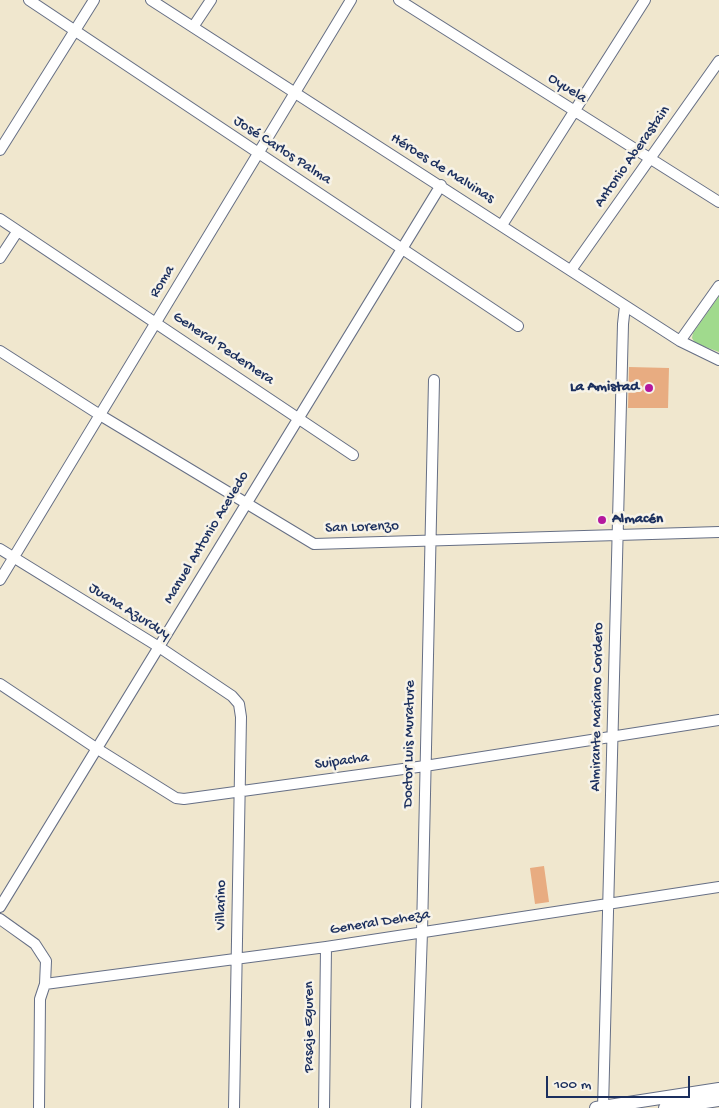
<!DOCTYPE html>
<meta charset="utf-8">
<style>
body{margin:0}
#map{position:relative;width:719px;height:1108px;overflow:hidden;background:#f0e7ce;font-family:"Gochi Hand",sans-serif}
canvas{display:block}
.scale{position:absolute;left:546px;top:1076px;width:144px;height:22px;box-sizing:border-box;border:2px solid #1b2f5e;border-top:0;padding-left:6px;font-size:15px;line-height:18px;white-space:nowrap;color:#1b2f5e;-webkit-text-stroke:4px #f7f3e8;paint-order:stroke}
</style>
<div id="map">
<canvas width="719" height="1108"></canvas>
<div class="scale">100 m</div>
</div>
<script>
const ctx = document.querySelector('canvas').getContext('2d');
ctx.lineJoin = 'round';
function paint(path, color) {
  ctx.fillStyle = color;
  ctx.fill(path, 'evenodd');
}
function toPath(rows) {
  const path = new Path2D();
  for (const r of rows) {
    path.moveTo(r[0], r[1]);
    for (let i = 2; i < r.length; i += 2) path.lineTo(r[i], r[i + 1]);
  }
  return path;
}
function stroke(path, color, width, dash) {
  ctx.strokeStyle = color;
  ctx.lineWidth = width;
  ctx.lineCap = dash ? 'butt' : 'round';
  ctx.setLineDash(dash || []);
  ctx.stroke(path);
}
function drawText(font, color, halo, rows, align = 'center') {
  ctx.font = font + ' "Gochi Hand",sans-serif';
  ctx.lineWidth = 5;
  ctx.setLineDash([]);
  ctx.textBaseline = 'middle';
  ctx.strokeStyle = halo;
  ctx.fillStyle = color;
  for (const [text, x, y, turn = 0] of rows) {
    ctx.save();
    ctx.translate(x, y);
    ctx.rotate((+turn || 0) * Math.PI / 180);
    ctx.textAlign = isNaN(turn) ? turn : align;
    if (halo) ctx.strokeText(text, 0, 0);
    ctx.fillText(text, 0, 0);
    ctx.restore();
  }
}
paint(toPath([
 [719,296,719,352,695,343,692,338,693,333]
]), '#a0da8d');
paint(toPath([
 [629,367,669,368,668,408,628,408],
 [544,866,549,902,535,904,530,868]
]), '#e8ac81');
const minor = toPath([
 [29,0,518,326],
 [151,0,680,341,719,360],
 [399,0,719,202],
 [193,27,211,0],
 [0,150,94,0],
 [0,219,353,455],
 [502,225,645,0],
 [0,258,17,232],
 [571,270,719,61],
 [680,341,719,286],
 [0,351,100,415,314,544,719,532],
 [0,549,159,647,232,696,239,704,241,717,234,1108],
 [0,580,351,0],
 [0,684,96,748,176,798,184,799,425,766,719,720],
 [0,907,441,185],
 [0,919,35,944,46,961,45,984,40,999,39,1108],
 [45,984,326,947,719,887],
 [324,1108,326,947],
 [416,1108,422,932,434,380],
 [603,1108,623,324,625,306]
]);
const major = toPath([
 [596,1108,719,1089],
 [665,1108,719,1100]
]);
stroke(minor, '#666f85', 12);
stroke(major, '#666f85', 14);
stroke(minor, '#fff', 10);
stroke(major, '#fff', 12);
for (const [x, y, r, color] of [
 [649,388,5,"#b5179e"],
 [602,520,5,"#b5179e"]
]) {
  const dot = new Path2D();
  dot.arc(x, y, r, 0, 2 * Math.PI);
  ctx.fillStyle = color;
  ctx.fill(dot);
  stroke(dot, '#f7f3e8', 2);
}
drawText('15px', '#1b2f5e', '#f7f3e8', [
 ["Oyuela",567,89,32],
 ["José Carlos Palma",282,151,33],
 ["Antonio Aberastain",633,157,-55],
 ["Héroes de Malvinas",442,169,32],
 ["Roma",163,282,-59],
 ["General Pedernera",223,349,34],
 ["San Lorenzo",362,528,-2],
 ["Manuel Antonio Acevedo",207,538,-59],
 ["Juana Azurduy",129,612,32],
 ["Almirante Mariano Cordero",598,707,-89],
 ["Doctor Luis Murature",410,744,-89],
 ["Suipacha",342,762,-8],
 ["Villarino",222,905,-89],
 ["General Deheza",380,923,-9],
 ["Pasaje Eguren",310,1027,-90]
]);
drawText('bold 15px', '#1b2f5e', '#f7f3e8', [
 ["La Amistad",639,388],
 ["Almacén",612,520,"left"]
], 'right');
</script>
